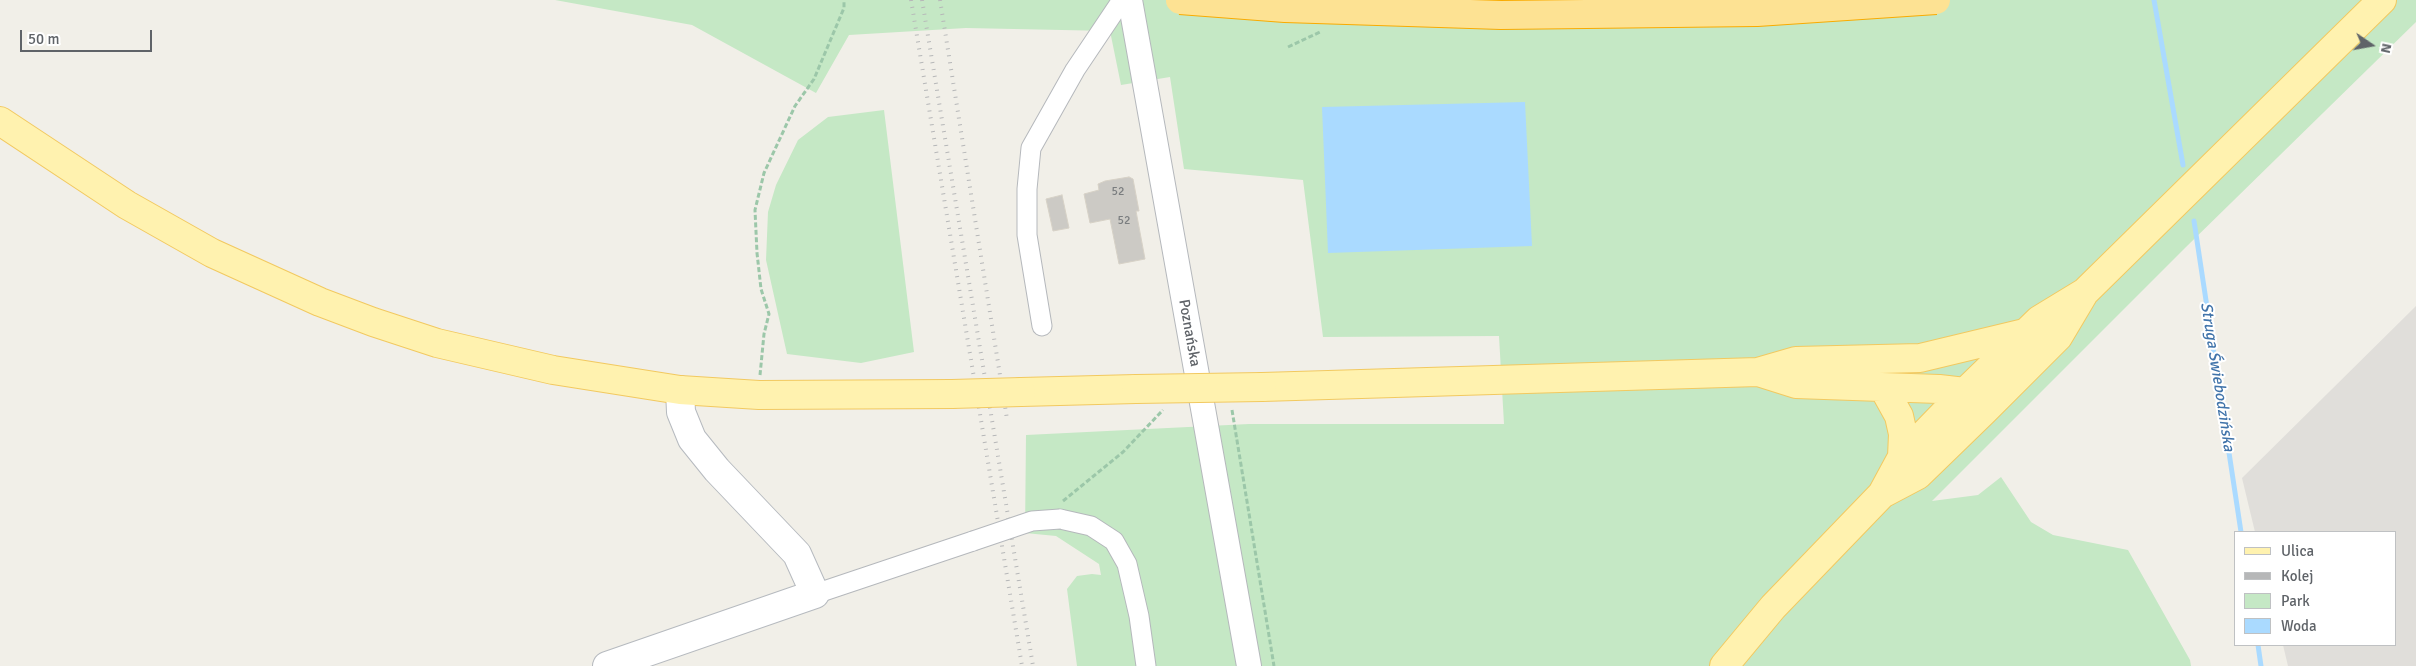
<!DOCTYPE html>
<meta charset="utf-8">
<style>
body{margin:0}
#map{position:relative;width:2416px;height:666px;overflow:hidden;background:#f1efe8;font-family:Signika,sans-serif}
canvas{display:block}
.legend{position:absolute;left:2234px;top:531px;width:162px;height:115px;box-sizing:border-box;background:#fff;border:1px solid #bfc1c3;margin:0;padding:6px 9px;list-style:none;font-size:15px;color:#5f6368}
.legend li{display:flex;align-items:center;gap:10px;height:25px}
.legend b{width:25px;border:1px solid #bfc1c3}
.north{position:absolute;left:2346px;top:20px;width:50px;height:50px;-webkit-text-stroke:4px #fff;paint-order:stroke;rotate:102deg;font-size:14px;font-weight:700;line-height:20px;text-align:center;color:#5f6368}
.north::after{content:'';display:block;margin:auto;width:18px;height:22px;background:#5f6368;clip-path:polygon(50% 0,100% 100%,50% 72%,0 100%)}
.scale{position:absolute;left:20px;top:30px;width:132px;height:22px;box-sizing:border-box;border:2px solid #5f6368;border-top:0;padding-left:6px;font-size:15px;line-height:18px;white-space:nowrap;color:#5f6368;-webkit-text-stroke:4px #fff;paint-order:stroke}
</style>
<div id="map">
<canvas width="2416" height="666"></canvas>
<ul class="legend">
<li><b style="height:6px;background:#fff2af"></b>Ulica</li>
<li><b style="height:6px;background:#b6b7b8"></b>Kolej</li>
<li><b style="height:14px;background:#c5e8c5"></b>Park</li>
<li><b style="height:14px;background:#aadaff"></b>Woda</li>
</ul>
<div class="north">N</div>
<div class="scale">50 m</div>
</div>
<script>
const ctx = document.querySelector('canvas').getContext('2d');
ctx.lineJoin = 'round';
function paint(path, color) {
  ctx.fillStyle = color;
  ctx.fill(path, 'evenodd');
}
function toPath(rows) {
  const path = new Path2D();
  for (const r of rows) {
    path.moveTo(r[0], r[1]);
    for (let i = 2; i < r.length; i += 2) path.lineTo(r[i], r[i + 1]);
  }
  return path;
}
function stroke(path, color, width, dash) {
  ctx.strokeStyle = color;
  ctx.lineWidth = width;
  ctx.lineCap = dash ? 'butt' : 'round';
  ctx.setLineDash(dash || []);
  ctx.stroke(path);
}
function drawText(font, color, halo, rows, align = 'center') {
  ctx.font = font + ' Signika,sans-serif';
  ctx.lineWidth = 4;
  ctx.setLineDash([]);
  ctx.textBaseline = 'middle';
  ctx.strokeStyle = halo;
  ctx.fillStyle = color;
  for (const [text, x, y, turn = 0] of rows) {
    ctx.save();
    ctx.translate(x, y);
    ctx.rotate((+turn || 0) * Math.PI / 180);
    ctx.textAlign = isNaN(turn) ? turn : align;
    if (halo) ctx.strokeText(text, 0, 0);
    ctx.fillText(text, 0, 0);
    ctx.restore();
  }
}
paint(toPath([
 [2416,306,2416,666,2288,666,2283,645,2395,645,2395,532,2255,532,2242,478]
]), '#e0deda');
paint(toPath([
 [555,0,2416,0,2416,22,2186,247,1932,501,1978,495,2001,477,2031,522,2053,535,2128,550,2190,660,2191,666,1077,666,1067,589,1077,576,1092,574,1101,575,1099,564,1056,536,1025,533,1026,435,1249,424,1504,424,1499,336,1323,337,1303,180,1184,169,1170,77,1121,85,1110,31,966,28,849,35,816,93,692,25],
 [884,110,914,352,861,363,787,354,766,260,768,212,776,185,798,140,828,117]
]), '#c5e8c5');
paint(toPath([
 [1525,102,1532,246,1328,253,1322,107]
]), '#aadaff');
stroke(toPath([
 [2154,0,2183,165],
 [2194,221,2241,532],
 [2258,645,2261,666]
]), '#aadaff', 5);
const building = toPath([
 [1129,177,1133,179,1139,211,1136,211,1145,259,1119,264,1110,219,1090,223,1084,194,1099,190,1098,184,1105,181,1129,177],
 [1062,195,1069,228,1053,231,1046,199,1062,195]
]);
paint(building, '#cccac5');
stroke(building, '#d6d1c6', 1);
const minor = toPath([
 [1042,326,1027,235,1027,189,1031,148,1075,70,1122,0],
 [1060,519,1091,526,1114,541,1127,564,1139,616,1146,666],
 [815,594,973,541]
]);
const tertiary = toPath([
 [1130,0,1249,666]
]);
const secondary = toPath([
 [607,666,815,594,797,554,717,470,692,439,681,412,680,390]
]);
const primary = toPath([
 [0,121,127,205,212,253,320,302,373,322,437,343,553,370,680,390,759,395,952,394],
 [1758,372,1796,384,1939,389,1965,392],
 [1262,387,1758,372,1796,361,1920,358,2024,333],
 [1884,389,1899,416,1903,434,1902,457],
 [1021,392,1136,389],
 [1882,494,1918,475,1984,411,2058,337,2083,295],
 [1724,666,1773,607,1882,494,1902,457,1965,392,2039,320,2085,292,2382,0]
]);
stroke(minor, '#b5b8bc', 21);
stroke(tertiary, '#b5b8bc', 26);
stroke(secondary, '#b6babf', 30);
stroke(primary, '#f2c960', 30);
stroke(toPath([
 [1288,47,1320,32],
 [760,375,764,334,769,314,761,289,757,253,755,210,764,173,795,106,814,79,844,8,844,0],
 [1232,410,1274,666],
 [1063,501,1123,452,1163,410]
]), '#9cc7a9', 3, [5, 2.5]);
stroke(minor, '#fff', 19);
stroke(tertiary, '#fff', 24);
stroke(secondary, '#fff', 28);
stroke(primary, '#fff2af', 28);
stroke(toPath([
 [911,0,1022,666],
 [922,0,1033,666],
 [940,0,1007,419]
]), '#b6b7b8', 4, [1, 6]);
const minorBridge = toPath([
 [973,541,1032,521,1060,519]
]);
const primaryBridge = toPath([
 [1136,389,1262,387],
 [952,394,1021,392]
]);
const motorwayBridge = toPath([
 [1180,0,1285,8,1501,15,1757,12,1936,0]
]);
stroke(minorBridge, '#b5b8bc', 21, []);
stroke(primaryBridge, '#f2c960', 30, []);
stroke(motorwayBridge, '#f9ab00', 30, []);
stroke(minorBridge, '#fff', 19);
stroke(primaryBridge, '#fff2af', 28);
stroke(motorwayBridge, '#fde293', 28);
drawText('12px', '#7a7d7f', null, [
 ["52",1118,192],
 ["52",1124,221]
]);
drawText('15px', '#5f6368', '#fff', [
 ["Poznańska",1189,333,80]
]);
drawText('italic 16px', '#4174aa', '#fff', [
 ["Struga Świebodzińska",2217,377,81]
]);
</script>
